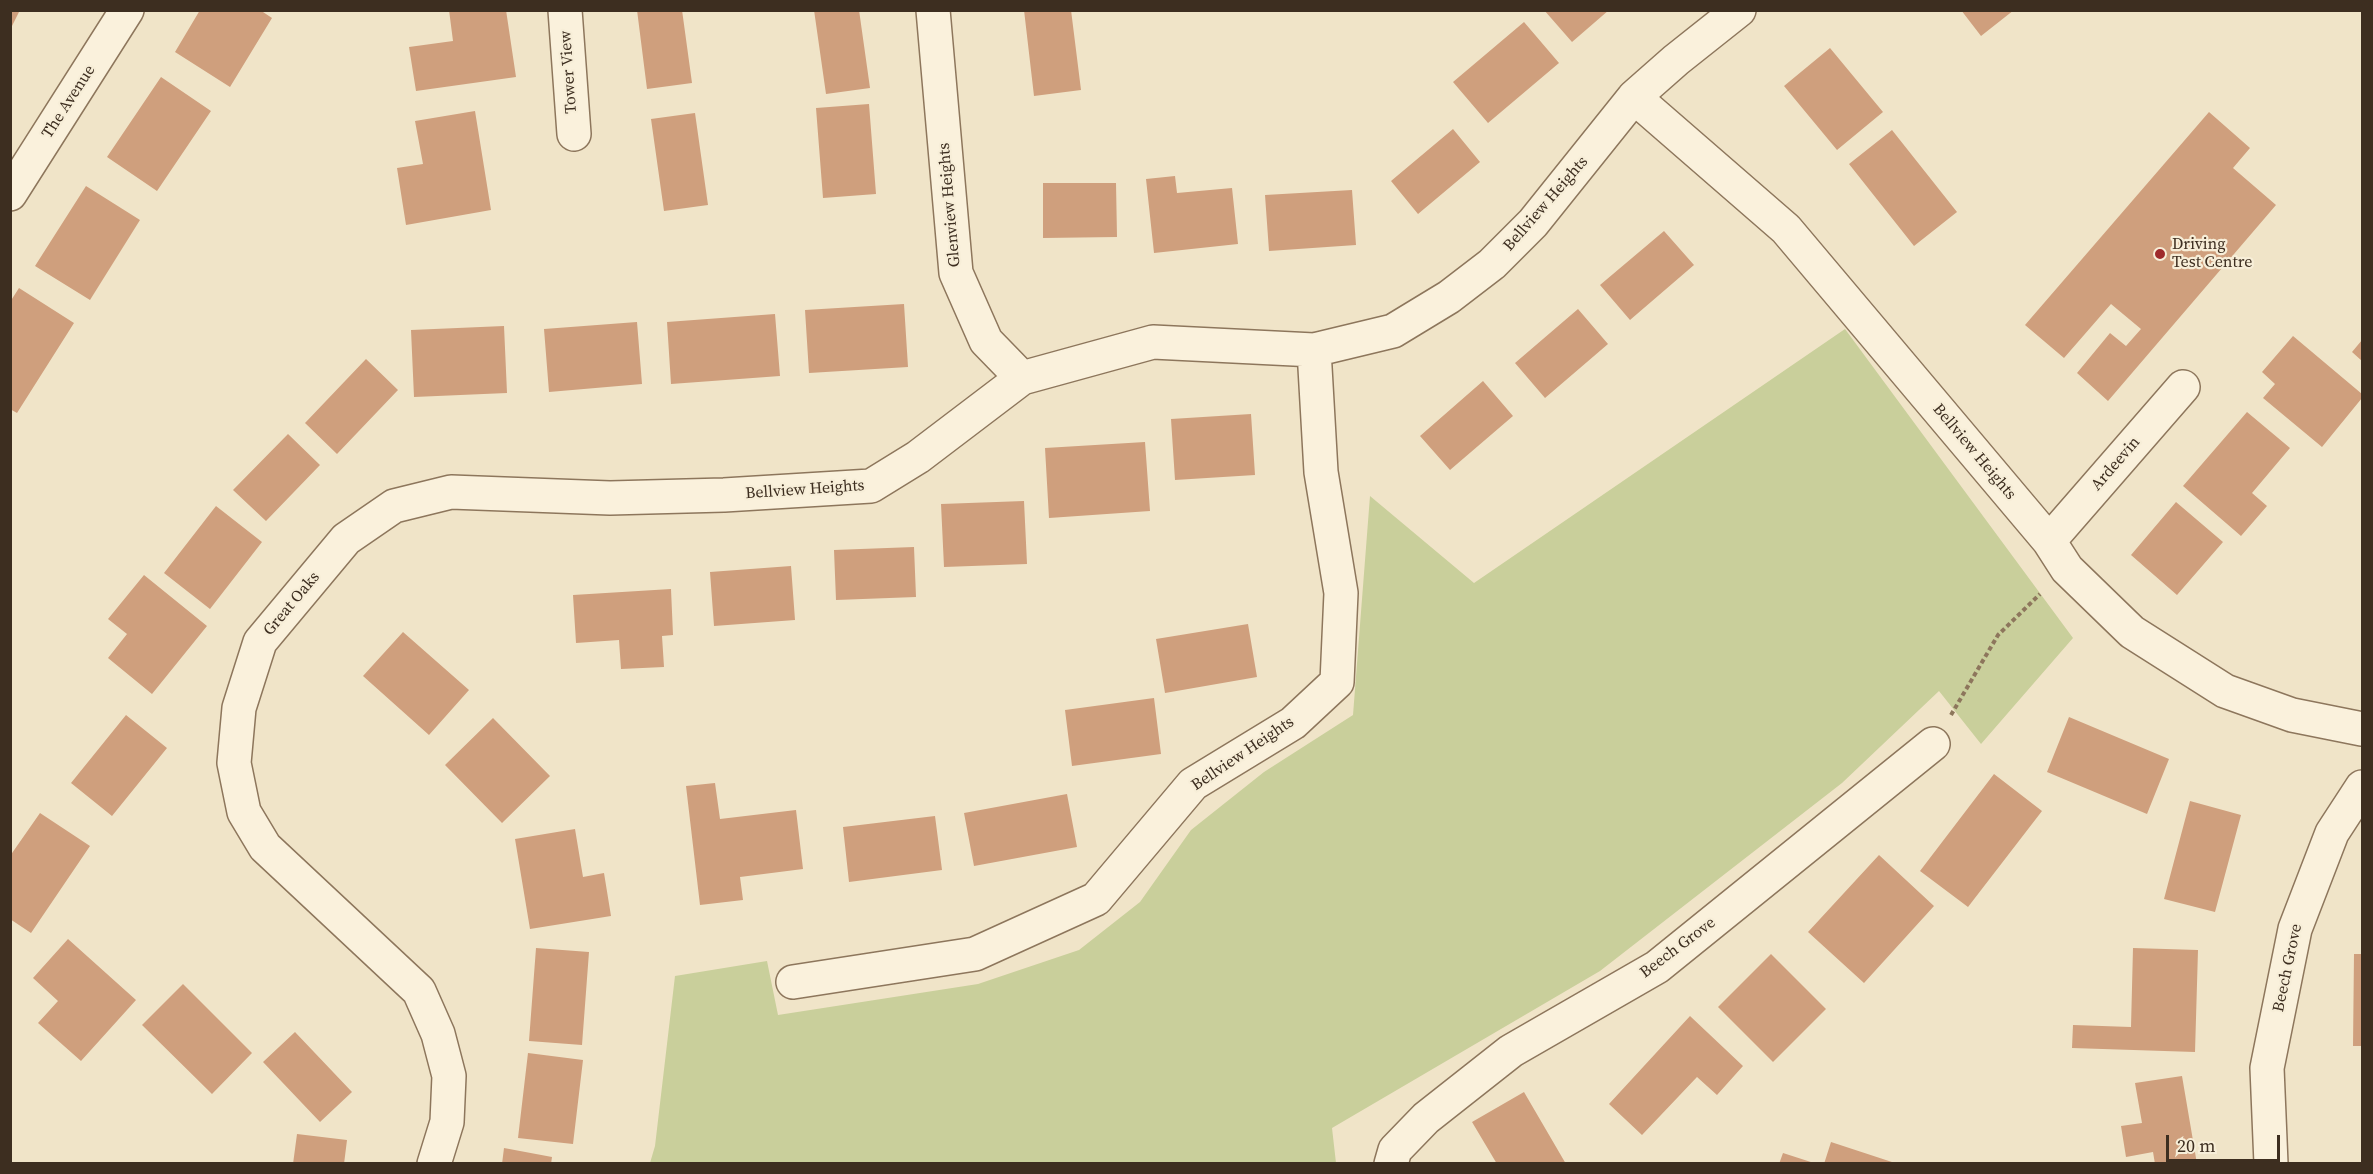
<!DOCTYPE html>
<style>
body{margin:0}
#map{position:relative;width:2373px;height:1174px;overflow:hidden;background:#f0e4c8;font-family:"Source Serif 4",serif}
canvas{display:block}
.frame{position:absolute;inset:0;border:12px solid #3d2e20;pointer-events:none}
.scale{position:absolute;left:2166px;top:1135px;width:114px;height:27px;box-sizing:border-box;border:3px solid #3d2e20;border-top:0;padding-left:8px;font-size:18px;line-height:21px;white-space:nowrap;color:#3d2e20;-webkit-text-stroke:4px #f7eed8;paint-order:stroke}
</style>
<div id="map">
<canvas width="2373" height="1174"></canvas>
<div class="frame"></div>
<div class="scale">20 m</div>
</div>
<script>
const ctx = document.querySelector('canvas').getContext('2d');
ctx.lineJoin = 'round';
function paint(path, color) {
  ctx.fillStyle = color;
  ctx.fill(path, 'evenodd');
}
function toPath(rows) {
  const path = new Path2D();
  for (const r of rows) {
    path.moveTo(r[0], r[1]);
    for (let i = 2; i < r.length; i += 2) path.lineTo(r[i], r[i + 1]);
  }
  return path;
}
function stroke(path, color, width, dash) {
  ctx.strokeStyle = color;
  ctx.lineWidth = width;
  ctx.lineCap = dash ? 'butt' : 'round';
  ctx.setLineDash(dash || []);
  ctx.stroke(path);
}
function drawText(font, color, halo, rows, align = 'center') {
  ctx.font = font + ' "Source Serif 4",serif';
  ctx.lineWidth = 4.5;
  ctx.setLineDash([]);
  ctx.textBaseline = 'middle';
  ctx.strokeStyle = halo;
  ctx.fillStyle = color;
  for (const [text, x, y, turn = 0] of rows) {
    ctx.save();
    ctx.translate(x, y);
    ctx.rotate((+turn || 0) * Math.PI / 180);
    ctx.textAlign = isNaN(turn) ? turn : align;
    if (halo) ctx.strokeText(text, 0, 0);
    ctx.fillText(text, 0, 0);
    ctx.restore();
  }
}
paint(toPath([
 [1845,329,2073,638,1981,744,1939,691,1842,783,1600,971,1332,1128,1336,1163,650,1163,655,1146,675,976,767,961,778,1015,978,984,1079,950,1140,902,1191,830,1264,772,1353,715,1370,496,1474,583]
]), '#c9cf9b');
paint(toPath([
 [10,10,20,10,10,30],
 [200,10,260,10,272,18,230,87,175,52],
 [449,10,506,10,516,77,416,91,409,47,453,41],
 [637,10,682,10,692,83,647,89],
 [814,10,859,10,870,88,826,94],
 [1024,10,1071,10,1081,90,1034,96],
 [1544,10,1609,10,1572,42],
 [1961,10,2014,10,1981,36],
 [1524,22,1559,63,1488,123,1453,82],
 [1830,48,1883,112,1837,150,1784,86],
 [161,77,211,111,157,191,107,157],
 [869,104,876,194,823,198,816,108],
 [475,111,491,210,406,225,397,168,423,164,415,121],
 [2209,112,2250,148,2233,168,2276,205,2108,401,2077,373,2110,333,2126,346,2141,329,2111,304,2064,358,2025,325],
 [695,113,708,205,664,211,651,119],
 [1453,129,1480,162,1418,214,1391,181],
 [1892,130,1957,212,1914,246,1849,164],
 [1175,176,1177,193,1232,188,1238,244,1154,253,1146,179],
 [1043,183,1116,183,1117,237,1043,238],
 [86,186,140,220,90,300,35,266],
 [1352,190,1356,245,1269,251,1265,195],
 [1664,231,1694,265,1630,320,1600,285],
 [19,288,74,323,17,413,10,409,10,302],
 [904,304,908,367,809,373,805,310],
 [1578,309,1608,344,1545,398,1515,363],
 [775,314,780,376,671,384,667,322],
 [637,322,642,384,549,392,544,329],
 [504,326,507,393,414,397,411,330],
 [2293,336,2362,394,2362,398,2322,447,2263,398,2275,384,2262,372],
 [2362,340,2362,361,2352,352],
 [366,359,398,390,337,454,305,423],
 [1483,381,1513,416,1450,470,1420,436],
 [2247,412,2290,448,2252,493,2267,506,2241,536,2183,486],
 [1251,414,1255,475,1175,480,1171,419],
 [288,434,320,465,266,521,233,490],
 [1145,442,1150,511,1049,518,1045,448],
 [1024,501,1027,564,944,567,941,504],
 [2176,502,2223,542,2177,595,2131,555],
 [216,506,262,542,210,609,164,573],
 [914,547,916,597,836,600,834,550],
 [791,566,795,620,714,626,710,572],
 [144,575,207,626,152,694,108,658,127,634,108,619],
 [671,589,673,635,662,636,664,667,621,669,619,640,576,643,573,595],
 [1248,624,1257,677,1165,693,1156,639],
 [403,632,469,690,429,735,363,676],
 [1154,698,1161,754,1072,766,1065,710],
 [126,715,167,748,112,816,71,783],
 [2069,717,2169,759,2147,814,2047,772],
 [493,718,550,776,502,823,445,765],
 [1994,774,2042,811,1968,907,1920,871],
 [715,783,720,819,796,810,803,869,740,877,743,900,700,905,686,786],
 [1067,794,1077,847,974,866,964,813],
 [2190,801,2241,815,2215,912,2164,899],
 [40,813,90,846,31,933,10,919,10,856],
 [935,816,942,870,849,882,843,827],
 [575,829,583,877,604,873,611,916,530,929,515,839],
 [1879,855,1934,906,1864,983,1808,932],
 [68,939,136,1000,81,1061,38,1023,58,1001,33,978],
 [536,948,589,952,582,1045,529,1041],
 [2133,948,2198,950,2195,1052,2072,1048,2073,1025,2131,1027],
 [1771,954,1826,1009,1773,1062,1718,1007],
 [2354,954,2362,954,2362,1046,2353,1046],
 [183,984,252,1053,212,1094,142,1025],
 [1690,1016,1743,1066,1717,1095,1697,1077,1642,1135,1609,1104],
 [295,1032,352,1092,320,1122,263,1062],
 [528,1053,583,1060,573,1144,518,1138],
 [2182,1076,2197,1164,2155,1164,2153,1152,2126,1157,2121,1126,2142,1123,2135,1083],
 [1524,1092,1566,1164,1497,1164,1472,1122],
 [297,1134,347,1140,344,1164,293,1164],
 [1831,1142,1895,1163,1895,1164,1824,1164],
 [504,1148,552,1157,551,1164,502,1164],
 [1783,1153,1814,1163,1814,1164,1779,1164]
]), '#cf9f7d');
const street = toPath([
 [565,10,574,134],
 [933,10,956,273,986,341,1022,378],
 [1634,97,1676,60,1739,10],
 [10,194,127,10],
 [2049,541,2183,387],
 [793,982,975,954,1096,899,1193,784,1293,723,1337,682,1341,593,1321,472,1314,350],
 [434,1164,447,1122,449,1076,438,1034,419,991,265,847,244,812,234,763,239,708,260,642,346,539,394,506,451,492,610,498,724,495,871,486,918,457,1022,378,1153,342,1314,350,1393,331,1449,297,1492,264,1533,223,1634,97,1786,229,2049,541,2067,569,2132,632,2225,691,2292,715,2362,729],
 [1391,1164,1395,1150,1426,1118,1511,1051,1657,967,1933,744],
 [2271,1164,2267,1068,2295,929,2332,833,2362,787]
]);
stroke(street, '#8d765c', 36);
stroke(toPath([
 [1951,715,1998,635,2040,594]
]), '#8d765c', 4, [4.5, 3]);
stroke(street, '#faf1dc', 33);
for (const [x, y, r, color] of [
 [2160,254,6,"#9e2a2b"]
]) {
  const dot = new Path2D();
  dot.arc(x, y, r, 0, 2 * Math.PI);
  ctx.fillStyle = color;
  ctx.fill(dot);
  stroke(dot, '#f7eed8', 2);
}
drawText('16px', '#3d2e20', '#f7eed8', [
 ["Tower View",569,72,-94],
 ["The Avenue",69,102,-57],
 ["Bellview Heights",1546,204,-49],
 ["Glenview Heights",950,205,-95],
 ["Bellview Heights",1974,452,50],
 ["Ardeevin",2116,464,-49],
 ["Bellview Heights",805,490,-4],
 ["Great Oaks",292,604,-50],
 ["Bellview Heights",1243,754,-34],
 ["Beech Grove",1678,948,-37],
 ["Beech Grove",2288,968,-78]
]);
drawText('16px', '#3d2e20', '#f7eed8', [
 ["Driving",2172,245],
 ["Test Centre",2172,263]
], 'left');
</script>
